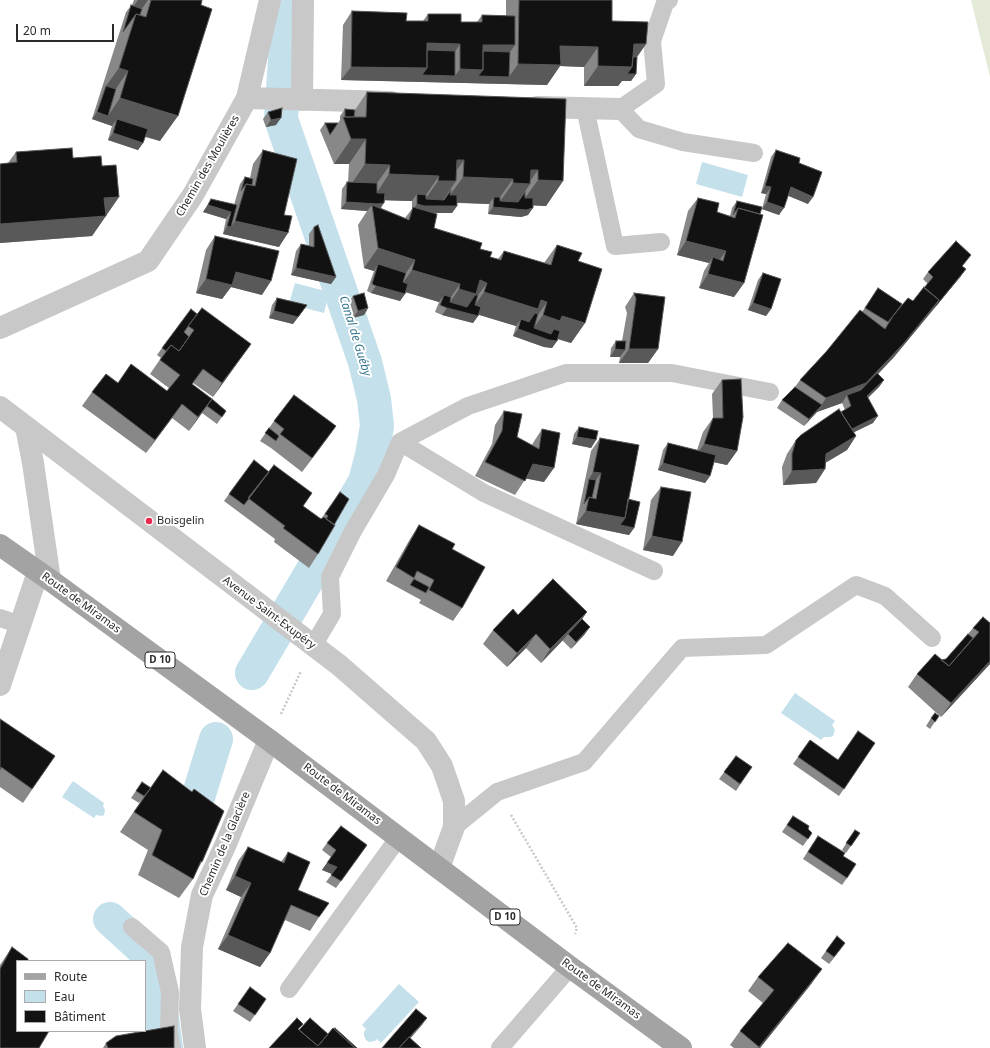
<!DOCTYPE html>
<meta charset="utf-8">
<style>
body{margin:0}
#map{position:relative;width:990px;height:1048px;overflow:hidden;background:#fff;font-family:"Noto Sans",sans-serif}
canvas{display:block}
.legend{position:absolute;left:16px;top:960px;width:130px;height:72px;box-sizing:border-box;background:#fff;border:1px solid #aaa;margin:0;padding:5px 7px;list-style:none;font-size:12px;color:#2b2b2b}
.legend li{display:flex;align-items:center;gap:8px;height:20px}
.legend b{width:20px;border:1px solid #aaa}
.scale{position:absolute;left:16px;top:24px;width:98px;height:18px;box-sizing:border-box;border:2px solid #2b2b2b;border-top:0;padding-left:5px;font-size:12px;line-height:14px;white-space:nowrap;color:#2b2b2b;-webkit-text-stroke:3px #fff;paint-order:stroke}
</style>
<div id="map">
<canvas width="990" height="1048"></canvas>
<ul class="legend">
<li><b style="height:5px;background:#a3a3a3"></b>Route</li>
<li><b style="height:11px;background:#c3e0eb"></b>Eau</li>
<li><b style="height:11px;background:#121212"></b>Bâtiment</li>
</ul>
<div class="scale">20 m</div>
</div>
<script>
const ctx = document.querySelector('canvas').getContext('2d');
ctx.lineJoin = 'round';
function paint(path, color) {
  ctx.fillStyle = color;
  ctx.fill(path, 'evenodd');
}
function toPath(rows) {
  const path = new Path2D();
  for (const r of rows) {
    path.moveTo(r[0], r[1]);
    for (let i = 2; i < r.length; i += 2) path.lineTo(r[i], r[i + 1]);
  }
  return path;
}
function stroke(path, color, width, dash) {
  ctx.strokeStyle = color;
  ctx.lineWidth = width;
  ctx.lineCap = dash ? 'butt' : 'round';
  ctx.setLineDash(dash || []);
  ctx.stroke(path);
}
function drawText(font, color, halo, rows, align = 'center') {
  ctx.font = font + ' "Noto Sans",sans-serif';
  ctx.lineWidth = 4;
  ctx.setLineDash([]);
  ctx.textBaseline = 'middle';
  ctx.strokeStyle = halo;
  ctx.fillStyle = color;
  for (const [text, x, y, turn = 0] of rows) {
    ctx.save();
    ctx.translate(x, y);
    ctx.rotate((+turn || 0) * Math.PI / 180);
    ctx.textAlign = isNaN(turn) ? turn : align;
    if (halo) ctx.strokeText(text, 0, 0);
    ctx.fillText(text, 0, 0);
    ctx.restore();
  }
}
paint(toPath([
 [971,0,990,0,990,77]
]), '#e4ead8');
paint(toPath([
 [702,162,748,175,742,197,696,184],
 [295,283,329,292,324,313,289,304],
 [795,693,835,721,832,725,835,730,833,736,830,737,824,737,821,740,781,713],
 [73,781,104,803,103,806,105,810,104,815,102,816,96,815,94,818,62,797],
 [399,984,419,1002,381,1043,377,1039,375,1041,369,1042,366,1040,364,1036,364,1032,366,1029,362,1025]
]), '#c3e0eb');
stroke(toPath([
 [252,673,365,482,372,455,377,426,374,399,365,362,281,119,289,0],
 [195,807,216,739],
 [110,919,154,959,166,1048]
]), '#c3e0eb', 34);
stroke(toPath([
 [281,714,301,671],
 [511,815,577,928,575,934]
]), '#c8c8c8', 2.5, [2, 2]);
stroke(toPath([
 [669,0,665,3,652,41,656,84,620,109,639,129,683,142,754,153],
 [585,108,615,246,661,242],
 [400,442,484,493,654,571],
 [0,618,21,625],
 [313,646,332,614,330,577,353,531,386,475,400,442,468,406,566,373,672,373,770,392],
 [454,827,497,792,584,762,682,648,766,645,856,585,885,596,932,638],
 [132,927,161,952,170,992,169,1032,172,1048],
 [289,989,399,837],
 [500,1048,570,967]
]), '#c8c8c8', 18);
stroke(toPath([
 [247,98,391,102],
 [302,100,303,0],
 [537,107,620,109],
 [0,328,148,261,193,195,247,98,270,0],
 [26,427,33,463,50,580],
 [0,685,38,572],
 [195,1048,190,1009,192,947,202,895,225,846,269,740]
]), '#c8c8c8', 22);
stroke(toPath([
 [0,407,339,665,426,741,442,766,454,801,454,827,439,868]
]), '#c8c8c8', 22);
stroke(toPath([
 [0,545,50,580,269,740,570,967,681,1048]
]), '#a3a3a3', 22);
paint(toPath([
 [134,0,202,0,160,141,145,137,143,143,138,150,108,140,112,126,92,119,126,12,132,5],
 [506,0,612,0,612,21,646,44,637,57,636,74,631,81,622,81,618,86,584,86,584,67,560,66,547,85,341,80,343,25,352,11,406,21,423,21,428,14,461,22,477,22,482,15,506,16],
 [367,92,563,181,546,206,533,205,528,215,521,217,488,214,489,204,457,203,457,206,452,213,432,213,434,228,480,249,490,257,498,259,504,251,544,263,557,245,578,261,585,323,571,343,557,339,557,341,552,348,544,347,513,336,516,326,479,315,478,316,473,323,442,315,435,312,439,302,406,292,400,301,371,293,367,291,374,271,364,268,358,225,367,211,341,209,342,189,347,182,348,182,349,164,334,164,320,130,325,123,338,123,340,120,340,116,345,109,355,110],
 [385,200,412,201,412,209,405,218,381,208],
 [268,112,276,125,266,127,263,119],
 [263,150,284,215,279,247,223,234,226,219,203,212,211,199,234,205,240,184,245,177,250,178,253,164],
 [776,150,799,163,808,204,788,195,779,215,762,209,766,194,761,193,771,157],
 [16,152,73,158,102,166,119,197,92,236,0,243,0,164,8,163],
 [698,198,717,212,730,216,732,208,737,201,744,283,734,297,699,288,704,271,709,263,677,255,688,211],
 [314,227,336,277,331,284,291,275,296,251,301,244,309,246,309,234],
 [215,236,262,295,231,287,222,299,196,293,206,250],
 [966,262,962,266,961,276,894,357,878,374,884,380,879,387,868,398,873,423,854,432,856,436,847,450,826,462,825,469,816,483,783,485,782,467,787,454,796,440,845,410,842,403,817,412,804,426,777,408,782,400,795,387,800,380,862,312,878,288,902,304,913,301,928,284,923,279,928,272],
 [763,273,771,309,766,316,748,310,758,280],
 [634,293,658,349,648,363,619,363,620,357,610,357,611,348,616,341,622,341,627,313,625,307],
 [353,296,368,308,364,315,353,318,348,303],
 [277,298,307,305,293,324,269,318,272,305],
 [197,314,251,344,213,397,193,383,192,384,226,411,217,424,202,413,189,431,172,418,146,453,82,406,92,392,118,383,167,391,169,388,150,374,161,358,157,355,162,348],
 [722,380,737,451,727,465,714,462,710,476,705,483,658,470,663,450,668,443,697,450,703,432,713,418,712,394],
 [504,411,517,437,532,445,533,443,542,429,544,482,526,478,515,495,475,476,492,444,495,425],
 [274,421,336,426,302,472,271,448,271,447,271,448,260,441],
 [579,427,596,440,591,448,572,444,574,434],
 [600,438,628,499,634,528,629,535,576,524,591,451],
 [269,472,312,493,303,506,321,519,340,492,334,525,318,554,309,568,274,542,275,539,224,501,229,494],
 [661,487,673,556,643,550,651,500],
 [419,525,452,549,462,608,453,621,419,603,421,600,386,581,410,539],
 [587,612,582,619,585,634,571,649,563,641,563,640,541,663,526,648,507,667,483,644,493,630,518,615],
 [990,623,990,664,941,717,908,687,917,674,941,660,946,659,968,634,973,628],
 [939,716,930,729,926,726,931,718],
 [0,719,55,756,23,803,0,787],
 [810,740,838,760,875,743,839,796,793,764],
 [736,756,752,767,736,791,719,779],
 [142,782,202,862,199,867,193,879,179,898,138,875,148,850,120,832,143,798,139,803,131,798],
 [793,816,812,833,803,846,782,832],
 [855,830,855,840,846,853,842,850],
 [327,843,367,845,336,888,326,882,332,874,322,870,331,857,322,850],
 [813,843,843,856,847,878,842,885,803,859],
 [248,847,281,862,288,852,298,890,319,917,310,931,285,920,270,953,260,967,218,949,241,897,226,890,238,861],
 [845,943,829,964,821,958,826,951],
 [12,947,17,961,17,1031,0,1048,0,965],
 [758,977,812,983,760,1048,734,1048,730,1045,740,1031,763,1003,748,991],
 [266,999,250,1022,233,1011,238,1004],
 [106,1043,174,1048,103,1048]
]), '#888');
paint(toPath([
 [138,0,148,0,137,16,129,13],
 [427,43,460,44,451,58,423,50],
 [634,44,646,44,632,64],
 [483,45,515,45,505,59,479,59],
 [560,46,598,47,584,67,560,66,547,85,341,80,351,67,427,68,455,76,460,69,483,70,509,77,518,64],
 [598,66,632,67,636,74,631,81,622,81,618,86,584,86],
 [119,68,128,71,111,96,106,86],
 [120,98,178,116,160,141,115,127,117,119,112,126,92,119,97,112,108,116],
 [281,118,276,125,266,127,271,120],
 [113,133,143,143,138,150,108,140],
 [351,139,366,139,349,164,334,164],
 [457,160,464,160,449,181,456,181,439,206,457,206,452,213,419,213,412,211,417,204,421,205,438,181],
 [365,164,390,165,372,190,348,189],
 [531,170,538,170,528,184,530,184,513,209,533,208,528,215,521,217,488,214,493,207,496,207,513,183],
 [389,174,439,176,421,202,417,194,412,201,372,200],
 [463,177,513,179,495,204,494,197,489,204,445,202],
 [538,180,563,181,546,206,520,205],
 [765,186,771,187,766,194,761,193],
 [791,187,813,197,808,204,786,195],
 [119,197,92,236,0,243,0,224,104,198],
 [346,202,384,203,379,210,372,205,367,211,341,209],
 [767,202,784,208,779,215,762,209],
 [208,205,231,212,226,219,203,212],
 [235,221,288,233,279,247,223,234,227,226,231,227],
 [686,241,726,251,716,265,713,257,709,263,677,255],
 [378,248,415,260,401,280,378,264,374,271,364,268],
 [296,268,336,277,331,284,291,275],
 [966,269,961,276,894,357,856,397,847,395,842,403,817,412,826,398,939,300],
 [412,270,460,284,446,304,444,295,439,302,398,290],
 [236,272,271,281,262,295,231,287,222,299,196,293,206,279],
 [708,274,744,283,734,297,699,288],
 [480,280,487,283,473,302,478,316,473,323,442,315,447,308,446,308,459,289],
 [376,286,405,294,400,301,371,293],
 [484,292,541,300,547,302,533,322,524,329,521,319,516,326,470,312],
 [753,303,771,309,766,316,748,310],
 [307,305,293,324,269,318,274,311],
 [368,308,364,315,353,318,358,311],
 [543,315,562,316,585,323,571,343,549,336,557,341,552,348,544,347,513,336,518,329,530,333],
 [251,344,241,358,213,397,222,383],
 [615,349,625,350,620,357,610,357],
 [629,349,658,349,648,363,619,363],
 [884,380,879,387,862,403,867,396],
 [212,399,202,413,189,431,198,417],
 [182,404,172,418,146,453,155,440],
 [822,405,817,412,804,426,809,419],
 [878,416,873,423,840,439,845,432],
 [336,426,326,440,302,472,312,458],
 [856,436,847,450,817,468,826,454],
 [577,437,596,440,591,448,572,444],
 [704,444,737,451,727,465,694,458],
 [663,463,710,476,705,483,658,470],
 [533,464,554,468,544,482,523,478],
 [825,469,816,483,783,485,792,471],
 [593,472,601,473,591,487,589,479],
 [586,511,625,518,634,528,629,535,576,524],
 [652,536,682,542,673,556,643,550],
 [587,612,577,626,568,634,563,640,541,663,550,649],
 [590,627,585,634,571,649,576,642],
 [536,634,526,648,507,667,517,653],
 [990,661,990,664,941,717,951,703],
 [327,863,337,867,332,874,322,870],
 [235,876,251,883,241,897,226,890],
 [228,935,270,953,260,967,218,949],
 [845,943,840,950,829,964,834,957],
 [822,969,812,983,760,1048,758,1048],
 [427,1018,422,1025,402,1048,401,1048]
]), '#595959');
const building = toPath([
 [151,0,202,0,201,5,212,9,178,116,120,98,128,71,119,68,136,14,146,17,151,0],
 [519,0,612,0,612,21,648,22,646,44,634,44,632,67,598,66,598,47,560,46,561,65,518,64,519,0],
 [131,5,142,9,140,15,136,14,123,32,131,5],
 [352,11,407,13,406,21,428,21,428,14,461,14,461,22,482,22,482,15,515,16,515,45,483,45,483,70,460,69,460,44,427,43,427,68,351,67,352,11],
 [427,50,455,51,455,76,422,75,427,68,427,50],
 [483,51,510,52,509,77,478,76,483,70,483,51],
 [633,57,637,57,636,74,627,74,632,67,633,57],
 [106,86,116,89,108,116,97,112,106,86],
 [367,92,566,99,563,181,538,180,538,170,531,170,530,184,513,183,513,179,463,177,464,160,457,160,456,181,438,181,439,176,389,174,390,165,365,164,366,139,351,139,343,117,366,117,367,92],
 [282,108,281,118,271,120,268,112,282,108],
 [345,109,355,110,354,117,345,117,345,109],
 [117,119,148,129,143,143,113,133,117,119],
 [325,123,338,123,330,135,325,123],
 [72,148,73,158,101,156,102,166,116,165,119,197,104,198,106,216,0,224,0,164,17,162,16,152,72,148],
 [263,150,297,159,284,215,292,216,288,233,235,221,246,184,255,186,263,150],
 [776,150,800,158,799,163,822,172,813,197,791,187,784,208,767,202,771,187,765,186,776,150],
 [245,177,253,179,252,185,246,184,241,191,245,177],
 [347,182,377,183,377,193,385,193,384,203,378,204,346,202,347,182],
 [451,190,450,195,457,195,457,206,424,206,417,204,417,194,426,195,426,199,444,200,451,190],
 [525,192,525,198,533,198,533,208,526,210,493,207,494,197,500,197,500,201,518,202,525,192],
 [698,198,719,203,717,212,735,218,738,208,763,215,744,283,708,274,713,257,723,261,726,251,686,241,698,198],
 [211,199,237,205,231,227,227,226,231,212,208,205,211,199],
 [737,201,762,207,760,214,738,208,733,215,737,201],
 [372,205,409,220,413,207,437,214,434,228,482,243,480,249,492,252,490,257,501,260,504,251,551,265,557,245,582,253,578,261,602,269,585,323,562,316,560,321,543,315,547,302,541,300,538,309,484,292,487,283,480,280,476,294,459,289,460,284,412,270,415,260,378,248,372,205],
 [318,225,336,277,296,268,301,244,314,247,314,227,318,225],
 [215,236,279,251,271,281,236,272,232,285,206,279,215,236],
 [956,241,971,255,962,266,966,269,935,307,939,300,924,288,933,277,928,272,956,241],
 [378,264,406,273,403,282,408,284,405,294,376,286,372,284,378,264],
 [763,273,781,279,771,309,753,303,763,273],
 [924,287,939,300,904,343,866,383,826,398,800,380,826,352,860,310,885,329,893,316,908,298,913,301,924,287],
 [878,288,902,304,893,316,888,322,865,308,878,288],
 [364,293,368,308,358,311,353,296,364,293],
 [634,293,665,297,658,349,629,349,636,299,634,293],
 [444,295,451,297,450,302,467,307,475,295,478,295,475,305,481,307,478,316,447,308,440,305,444,295],
 [277,298,307,305,298,317,274,311,277,298],
 [202,308,251,344,222,383,203,369,192,384,212,399,198,417,182,404,155,440,92,392,106,374,118,383,131,364,167,391,180,375,160,360,171,345,179,351,194,330,188,326,202,308],
 [191,309,197,314,184,332,189,337,179,351,171,345,166,351,162,348,191,309],
 [535,313,538,314,534,328,551,334,554,329,560,331,557,341,549,340,518,329,521,319,529,322,535,313],
 [616,341,626,341,625,350,615,349,616,341],
 [877,373,884,380,867,396,878,416,852,429,841,412,851,406,847,395,861,390,877,373],
 [741,379,743,417,737,451,704,444,713,418,723,418,722,380,741,379],
 [795,387,822,405,809,419,782,400,795,387],
 [294,395,336,426,312,458,280,434,284,429,274,421,294,395],
 [212,399,226,411,222,417,207,406,212,399],
 [839,409,856,436,826,454,825,469,792,471,792,454,796,440,801,435,839,409],
 [504,411,522,414,517,437,539,449,542,429,560,433,554,468,533,464,525,481,485,462,502,431,504,411],
 [579,427,598,431,596,440,577,437,579,427],
 [269,428,279,436,276,441,265,433,269,428],
 [600,438,639,445,625,518,586,511,589,497,596,499,601,473,593,472,600,438],
 [668,443,716,455,710,476,663,463,668,443],
 [254,460,269,472,244,505,229,494,254,460],
 [274,465,312,493,303,506,321,519,324,517,335,525,318,554,283,528,285,526,248,498,274,465],
 [589,479,596,480,592,498,589,497,584,504,589,479],
 [661,487,691,492,682,542,652,536,661,487],
 [340,492,349,499,334,525,326,519,328,516,325,514,340,492],
 [628,499,640,502,634,528,620,525,625,518,628,499],
 [419,525,455,544,452,549,485,567,462,608,429,590,434,580,417,571,414,578,396,567,419,525],
 [414,579,429,587,426,593,410,585,414,579],
 [553,579,587,612,550,649,536,634,517,653,493,630,513,609,518,615,553,579],
 [983,617,990,623,990,661,951,703,917,674,935,654,949,666,979,632,973,628,983,617],
 [582,619,590,627,576,642,568,634,582,619],
 [968,634,973,638,949,666,941,660,946,659,968,634],
 [935,713,939,716,935,722,931,718,935,713],
 [0,719,55,756,32,789,1,767,0,770,0,719],
 [858,731,875,743,844,789,798,757,810,740,838,760,858,731],
 [736,756,752,767,740,784,724,772,736,756],
 [163,770,192,792,194,789,224,811,202,862,201,861,193,879,152,855,162,830,134,812,163,770],
 [142,782,151,788,144,796,136,791,142,782],
 [793,816,809,826,808,829,812,833,808,839,787,825,793,816],
 [341,826,367,845,341,881,331,875,337,867,327,863,336,850,327,843,341,826],
 [855,830,860,833,851,846,846,843,855,830],
 [818,836,845,853,843,856,856,864,847,878,808,852,818,836],
 [248,847,284,863,288,852,310,862,298,890,329,903,319,917,291,905,270,953,228,935,251,883,235,876,248,847],
 [837,936,845,943,834,957,826,951,837,936],
 [788,943,822,969,759,1047,740,1031,774,990,758,977,788,943],
 [12,947,28,959,28,961,17,961,17,1031,49,1031,39,1048,0,1048,0,969,12,947],
 [250,987,266,999,255,1015,238,1004,250,987],
 [416,1009,427,1018,409,1038,409,1037,399,1048,382,1048,416,1009],
 [297,1018,303,1024,298,1029,318,1046,333,1028,355,1048,269,1048,297,1018],
 [310,1018,328,1034,318,1046,299,1030,310,1018],
 [174,1026,174,1048,108,1048,106,1043,116,1036,174,1026],
 [335,1028,357,1048,355,1048,334,1029,335,1028],
 [409,1037,421,1048,399,1048,409,1037]
]);
paint(building, '#121212');
stroke(building, '#595959', 1);
for (const [x, y, r, color] of [
 [149,521,4,"#e8284c"]
]) {
  const dot = new Path2D();
  dot.arc(x, y, r, 0, 2 * Math.PI);
  ctx.fillStyle = color;
  ctx.fill(dot);
  stroke(dot, '#fff', 1.5);
}
for (const [x, y, w] of [
 [160,660,30],
 [505,917,30]
]) {
  const box = new Path2D();
  box.roundRect(x - w / 2, y - 8, w, 16, 3);
  ctx.fillStyle = '#fff';
  ctx.fill(box);
  stroke(box, '#2b2b2b', 1);
}
drawText('bold 10px', '#2b2b2b', null, [
 ["D 10",160,660],
 ["D 10",505,917]
]);
drawText('11px', '#2b2b2b', '#fff', [
 ["Chemin des Moulières",208,166,-60],
 ["Route de Miramas",81,603,36],
 ["Avenue Saint-Exupéry",269,613,37],
 ["Route de Miramas",342,794,37],
 ["Chemin de la Glacière",225,844,-67],
 ["Route de Miramas",601,989,36]
]);
drawText('11px', '#2b2b2b', '#fff', [
 ["Boisgelin",157,521]
], 'left');
drawText('italic 12px', '#39778e', '#fff', [
 ["Canal de Guéby",355,336,73]
]);
</script>
